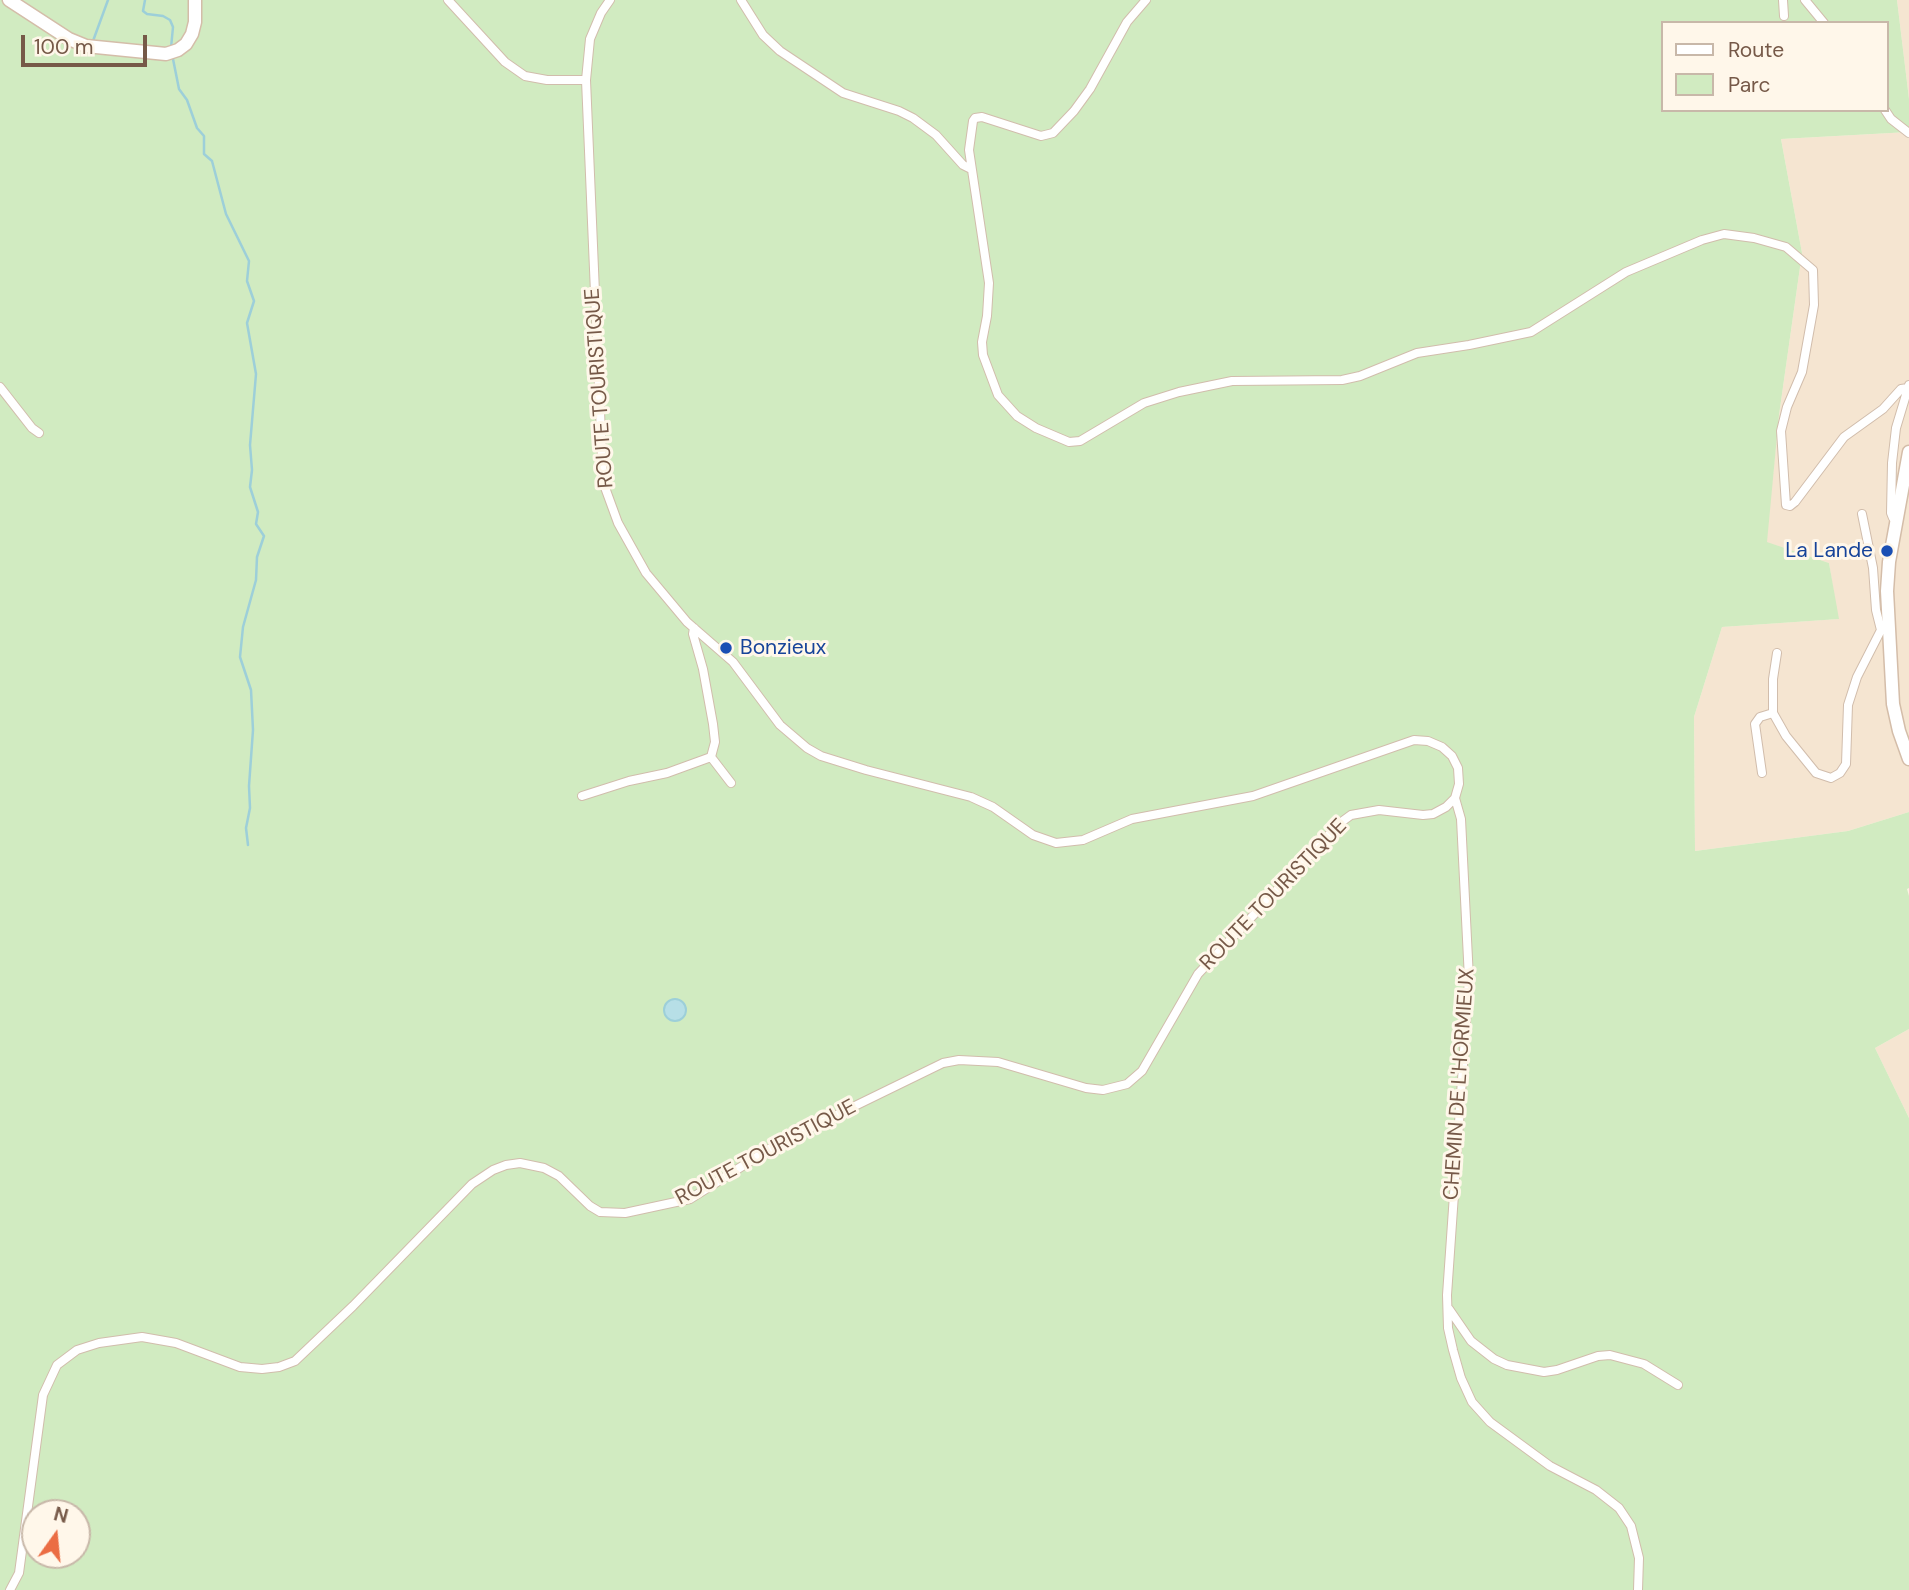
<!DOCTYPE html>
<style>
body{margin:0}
#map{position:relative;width:1909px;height:1590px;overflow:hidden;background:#fdf3e3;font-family:"DM Sans",sans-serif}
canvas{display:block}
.legend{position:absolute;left:1661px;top:21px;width:228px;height:91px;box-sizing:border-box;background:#fff7ea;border:2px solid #c8b8a9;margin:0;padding:9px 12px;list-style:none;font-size:21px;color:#765948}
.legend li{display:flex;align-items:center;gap:14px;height:35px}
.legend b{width:35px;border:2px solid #c8b8a9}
.north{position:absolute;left:21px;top:1499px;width:70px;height:70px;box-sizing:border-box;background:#fff7ea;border:2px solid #c8b8a9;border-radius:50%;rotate:15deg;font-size:19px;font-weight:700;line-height:28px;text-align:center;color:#765948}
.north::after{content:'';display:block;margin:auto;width:24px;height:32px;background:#eb6d44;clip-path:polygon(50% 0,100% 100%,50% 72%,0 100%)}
.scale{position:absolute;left:21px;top:35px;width:126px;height:32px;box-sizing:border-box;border:4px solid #765948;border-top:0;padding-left:9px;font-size:21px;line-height:24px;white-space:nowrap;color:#765948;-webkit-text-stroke:5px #fff7ea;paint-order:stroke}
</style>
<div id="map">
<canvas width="1909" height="1590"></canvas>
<ul class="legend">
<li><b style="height:9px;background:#fff"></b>Route</li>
<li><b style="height:19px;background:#d1ebc1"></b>Parc</li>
</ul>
<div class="north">N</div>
<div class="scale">100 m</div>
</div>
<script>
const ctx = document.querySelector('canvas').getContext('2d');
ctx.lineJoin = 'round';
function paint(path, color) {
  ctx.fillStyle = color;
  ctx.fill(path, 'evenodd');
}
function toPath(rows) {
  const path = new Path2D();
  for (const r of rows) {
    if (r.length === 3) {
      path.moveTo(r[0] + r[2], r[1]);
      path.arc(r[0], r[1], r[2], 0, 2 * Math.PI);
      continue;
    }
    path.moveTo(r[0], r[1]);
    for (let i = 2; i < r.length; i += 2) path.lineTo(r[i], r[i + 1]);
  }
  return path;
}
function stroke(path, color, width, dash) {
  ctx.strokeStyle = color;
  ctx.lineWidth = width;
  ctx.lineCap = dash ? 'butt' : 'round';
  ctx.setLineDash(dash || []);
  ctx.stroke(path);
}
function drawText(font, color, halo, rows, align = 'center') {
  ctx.font = font + ' "DM Sans",sans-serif';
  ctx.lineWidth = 6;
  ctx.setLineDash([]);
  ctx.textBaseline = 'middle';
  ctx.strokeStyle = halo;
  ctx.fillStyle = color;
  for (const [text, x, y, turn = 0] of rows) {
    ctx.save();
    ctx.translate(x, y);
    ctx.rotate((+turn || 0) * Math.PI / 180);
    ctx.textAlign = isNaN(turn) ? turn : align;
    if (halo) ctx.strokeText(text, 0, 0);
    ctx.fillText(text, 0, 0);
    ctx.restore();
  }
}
paint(toPath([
 [1897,0,1909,0,1909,99],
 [1909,132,1909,812,1848,831,1695,851,1694,717,1722,627,1838,619,1829,563,1766,542,1779,415,1802,253,1781,139],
 [1909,1029,1909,1118,1875,1048]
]), '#f5e5d1');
paint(toPath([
 [0,0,1897,0,1909,99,1909,132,1781,139,1802,253,1779,415,1767,542,1829,563,1839,619,1722,627,1694,717,1695,851,1848,831,1909,812,1909,888,1907,889,1909,896,1909,1029,1875,1048,1909,1118,1909,1590,0,1590],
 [1662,23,1886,23,1886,110,1662,110],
 [35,1513,77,1513,77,1555,35,1555]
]), '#d1ebc1');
const water = toPath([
 [675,1010,11]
]);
paint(water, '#b7dfe7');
stroke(water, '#9dcfd9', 2);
stroke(toPath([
 [145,0,143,11,147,14,163,16,170,20,173,27,171,48],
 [93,41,108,0],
 [173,59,179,89,187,100,197,128,204,136,204,154,212,161,226,214,249,261,247,281,254,301,247,323,256,374,250,445,252,470,250,487,258,512,256,524,264,536,257,557,256,580,243,627,240,657,251,690,253,730,249,786,250,808,246,828,248,845]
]), '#9dcfd9', 2.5);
const street = toPath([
 [448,0,505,62,525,76,547,80,586,80],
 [741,0,763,35,780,51,843,93,899,111,913,118,936,135,963,165,971,169],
 [1146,0,1127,22,1090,89,1074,111,1053,133,1041,136,982,117,975,118,973,121,969,150,989,283,987,316,982,342,983,355,998,395,1017,416,1036,428,1069,442,1080,441,1144,403,1179,392,1232,381,1342,380,1360,376,1417,353,1469,345,1531,332,1626,272,1702,240,1724,234,1754,238,1786,247,1813,270,1814,305,1802,372,1787,407,1781,431,1786,505,1790,506,1795,502,1844,437,1883,409,1901,389,1908,388],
 [1783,0,1784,16],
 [1805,0,1824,23],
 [1885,110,1891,119,1909,133],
 [0,387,32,428,39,433],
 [1862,514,1873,568,1876,610,1881,630,1885,630],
 [1897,519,1893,518,1891,513,1892,463,1896,428,1909,385],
 [1777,653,1773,679,1773,713,1786,736,1816,773,1831,778,1840,773,1846,764,1848,705,1857,677,1881,630],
 [711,757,731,783],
 [1762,773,1755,724,1760,717,1773,713],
 [582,796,629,781,667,773,711,757,715,742,713,724,703,669,693,634,694,628],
 [1455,798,1461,819,1469,979,1447,1295,1448,1328,1453,1350,1461,1378,1472,1402,1490,1422,1550,1466,1596,1490,1619,1508,1631,1526,1639,1558,1638,1590],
 [1449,1309,1471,1341,1494,1359,1507,1365,1544,1372,1557,1370,1598,1356,1610,1355,1644,1364,1678,1385],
 [10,1590,19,1573,43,1395,57,1365,77,1350,99,1343,142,1337,176,1343,240,1367,262,1369,279,1367,295,1361,353,1306,472,1184,493,1170,506,1165,520,1163,544,1168,559,1176,590,1206,600,1212,625,1213,690,1199,779,1143,943,1063,959,1060,998,1062,1086,1088,1103,1090,1127,1084,1142,1071,1198,974,1340,823,1351,815,1379,810,1423,815,1433,814,1446,807,1455,798,1459,784,1458,768,1452,756,1442,747,1428,741,1414,740,1253,796,1132,819,1083,840,1056,843,1033,835,993,807,971,797,866,770,821,756,807,748,780,725,733,662,687,622,646,573,618,523,603,482,586,80,590,39,601,13,610,0]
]);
const secondary = toPath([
 [9,0,69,39,86,46,166,54,178,50,186,44,192,34,195,22,195,0],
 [1909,452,1889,562,1887,591,1893,704,1899,731,1909,759]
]);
stroke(street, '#d1bdac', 10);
stroke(secondary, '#d4bda9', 15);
stroke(street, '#fff', 8);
stroke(secondary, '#fff', 12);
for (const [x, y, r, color] of [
 [1887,551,7,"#1a4fb4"],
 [726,648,7,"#1a4fb4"]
]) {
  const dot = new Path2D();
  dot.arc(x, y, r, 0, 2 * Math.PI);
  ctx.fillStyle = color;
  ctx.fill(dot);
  stroke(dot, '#fff7ea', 2.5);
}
drawText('21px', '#765948', '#fff7ea', [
 ["ROUTE TOURISTIQUE",600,388,-94],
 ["ROUTE TOURISTIQUE",1274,895,-46],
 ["CHEMIN DE L'HORMIEUX",1460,1084,-86],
 ["ROUTE TOURISTIQUE",766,1153,-28]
]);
drawText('21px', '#164399', '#fff7ea', [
 ["La Lande",1873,551],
 ["Bonzieux",740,648,"left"]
], 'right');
</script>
